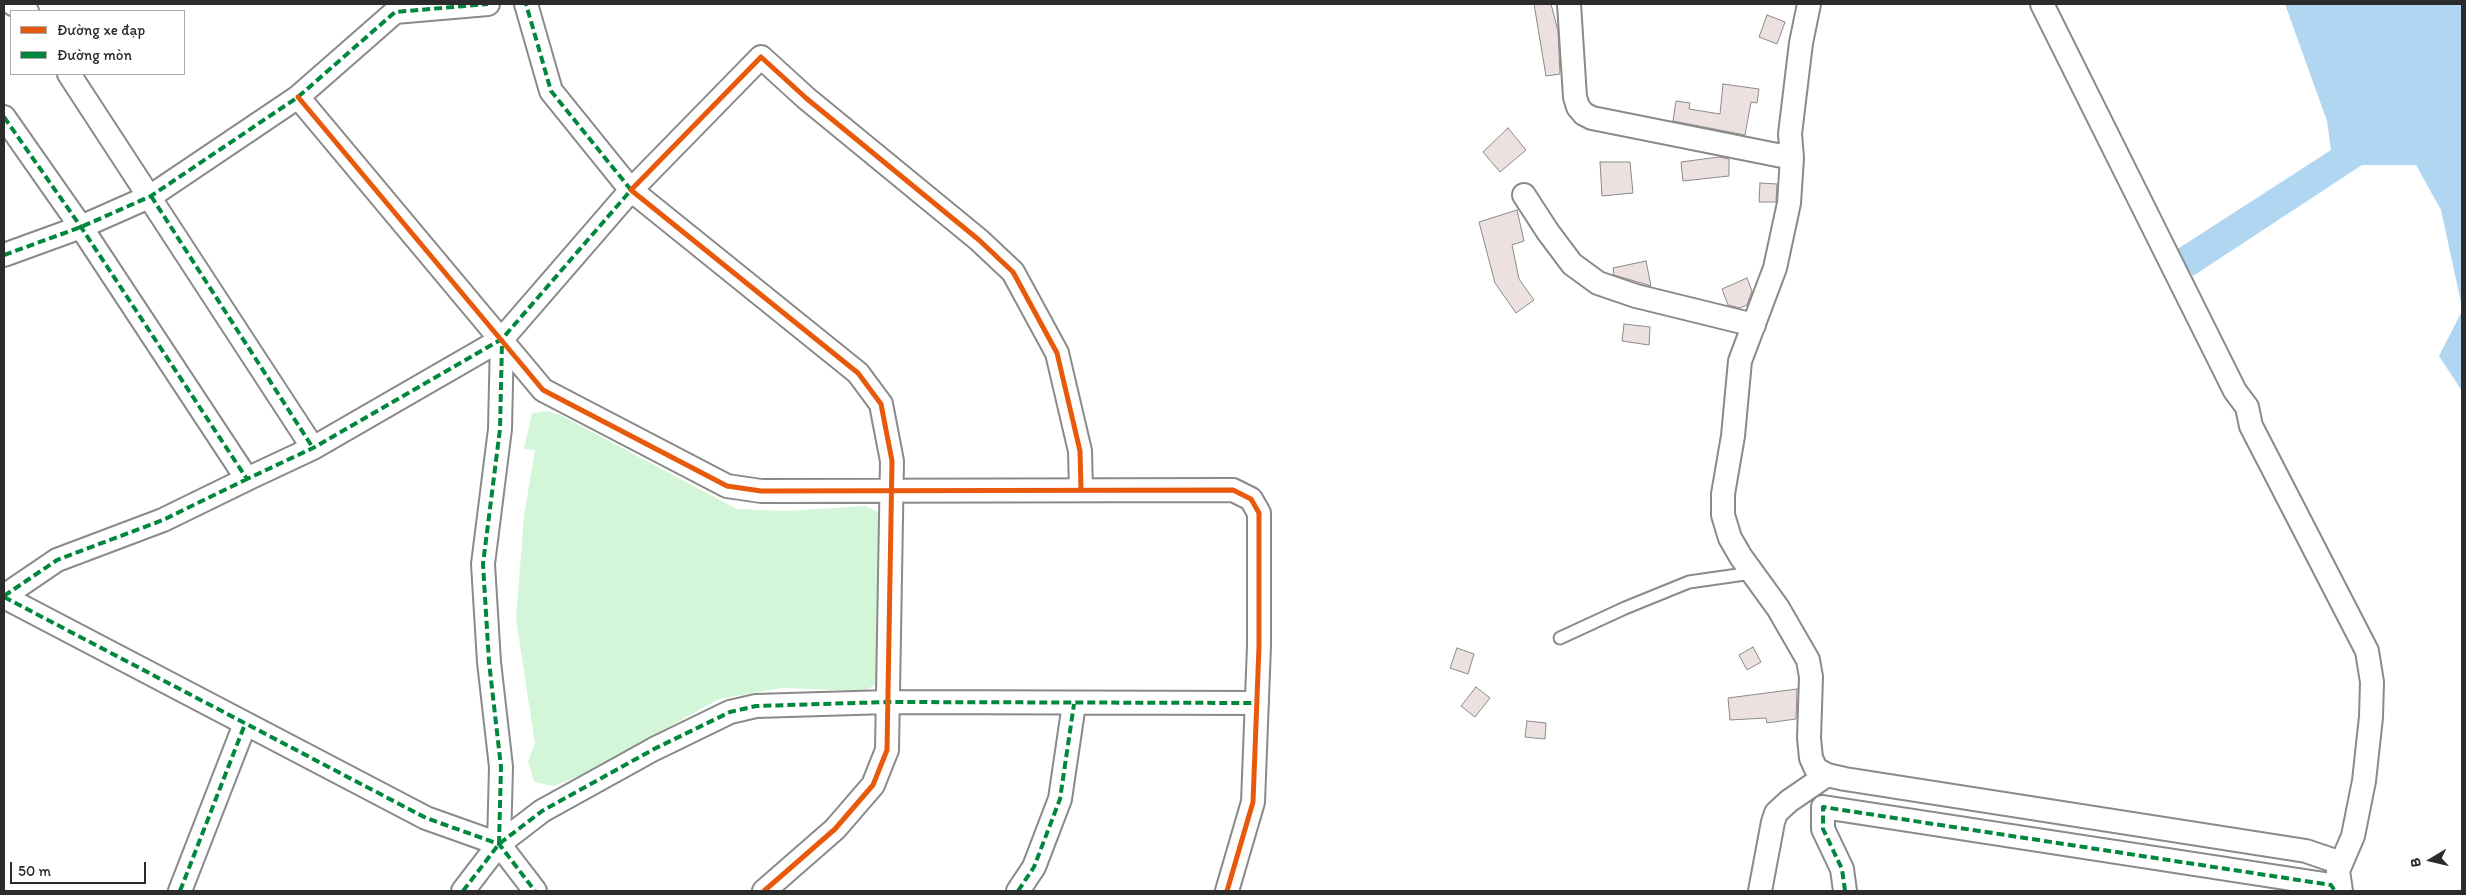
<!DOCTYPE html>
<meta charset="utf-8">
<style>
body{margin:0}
#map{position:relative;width:2466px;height:895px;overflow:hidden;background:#fff;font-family:Itim,sans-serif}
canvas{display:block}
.frame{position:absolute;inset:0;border:5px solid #2b2b2b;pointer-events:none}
.legend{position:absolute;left:10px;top:10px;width:175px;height:65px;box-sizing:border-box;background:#fff;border:1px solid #aaa;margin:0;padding:6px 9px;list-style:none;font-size:15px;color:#2b2b2b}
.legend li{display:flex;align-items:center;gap:10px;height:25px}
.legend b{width:25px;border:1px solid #aaa}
.north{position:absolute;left:2406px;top:835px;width:50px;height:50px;-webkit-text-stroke:4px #fff;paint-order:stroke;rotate:261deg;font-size:14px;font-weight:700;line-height:20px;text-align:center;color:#2b2b2b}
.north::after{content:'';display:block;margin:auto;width:18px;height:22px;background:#2b2b2b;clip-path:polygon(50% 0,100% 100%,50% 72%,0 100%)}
.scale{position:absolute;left:10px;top:862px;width:136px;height:22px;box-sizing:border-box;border:2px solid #2b2b2b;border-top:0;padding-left:6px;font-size:15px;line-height:18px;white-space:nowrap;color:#2b2b2b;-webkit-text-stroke:4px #fff;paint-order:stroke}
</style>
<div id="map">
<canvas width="2466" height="895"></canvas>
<div class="frame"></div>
<ul class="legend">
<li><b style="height:6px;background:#e8590c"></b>Đường xe đạp</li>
<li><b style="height:6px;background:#00873e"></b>Đường mòn</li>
</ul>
<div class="north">B</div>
<div class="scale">50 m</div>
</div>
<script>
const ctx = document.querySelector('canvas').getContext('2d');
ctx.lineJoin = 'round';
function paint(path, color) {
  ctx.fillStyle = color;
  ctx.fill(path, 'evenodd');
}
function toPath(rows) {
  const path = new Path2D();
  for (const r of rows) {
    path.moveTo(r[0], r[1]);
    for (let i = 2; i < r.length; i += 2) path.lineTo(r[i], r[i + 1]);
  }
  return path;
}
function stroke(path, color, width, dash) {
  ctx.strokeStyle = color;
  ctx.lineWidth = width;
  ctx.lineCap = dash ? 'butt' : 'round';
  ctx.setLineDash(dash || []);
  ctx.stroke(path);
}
paint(toPath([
 [547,411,560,415,737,509,785,511,866,506,878,512,879,682,865,691,781,688,719,699,581,775,554,786,534,782,528,761,535,744,516,619,524,516,535,450,524,449,532,413]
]), '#d2f6d7');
paint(toPath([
 [2285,4,2462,4,2462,307,2441,210,2416,165,2362,165,2193,276,2176,250,2331,150,2327,121],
 [2462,311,2462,391,2439,356]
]), '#b1d6f2');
const building = toPath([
 [1534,4,1551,4,1558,31,1560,74,1546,76,1534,4],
 [1767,15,1785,22,1777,44,1759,37,1767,15],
 [1723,84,1759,89,1757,103,1751,102,1745,135,1673,121,1676,101,1690,103,1689,109,1720,114,1723,84],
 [1508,128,1526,150,1500,172,1483,152,1508,128],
 [1719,157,1729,159,1729,176,1683,181,1681,162,1719,157],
 [1600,162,1630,162,1633,193,1602,196,1600,162],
 [1760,183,1777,184,1776,202,1759,202,1760,183],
 [1517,210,1524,241,1512,245,1519,279,1534,300,1516,313,1495,283,1479,222,1517,210],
 [1646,261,1651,286,1614,275,1613,268,1646,261],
 [1747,278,1752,291,1747,305,1740,308,1728,305,1722,289,1747,278],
 [1624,324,1650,327,1649,345,1622,341,1624,324],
 [1753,647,1761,662,1747,670,1739,655,1753,647],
 [1457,648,1474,654,1468,674,1450,668,1457,648],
 [1476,687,1490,698,1475,717,1461,706,1476,687],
 [1797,689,1796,719,1767,723,1766,718,1730,720,1728,698,1797,689],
 [1527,721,1546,723,1545,739,1525,737,1527,721]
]);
paint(building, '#ece1df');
stroke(building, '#8a8a8a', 1);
const lane = toPath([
 [1560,638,1625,608,1689,582,1752,573]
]);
const street = toPath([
 [13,4,27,11],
 [1569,4,1575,97,1578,107,1584,114,1592,118,1792,158],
 [1809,4,1801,43,1790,134,1792,158,1789,203,1775,268,1740,361,1733,436,1723,494,1723,515,1730,538,1741,557,1778,608,1808,660,1811,677,1809,738,1811,758,1816,769,1827,775,1845,779,2306,851,2341,863],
 [2042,4,2235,391,2247,407,2251,426,2367,651,2372,682,2371,717,2364,781,2353,836,2338,871,2341,891],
 [69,74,313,448],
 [298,97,543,390,727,486,761,491,1233,490,1251,499,1259,513,1259,646,1253,802,1227,891],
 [4,117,81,227,247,479,313,448,502,339,631,190,551,91,526,4],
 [1524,195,1548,232,1572,264,1598,283,1636,296,1754,325],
 [4,255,81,227,151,196,298,97,395,12,488,4],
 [4,596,57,560,163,520,247,479],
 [4,597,426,818,499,844,535,891],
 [499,844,501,767,489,662,483,564,500,429,502,339],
 [180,891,245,724],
 [463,891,499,844,542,811,654,749,730,712,756,706,888,702,1257,703],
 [764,891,835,829,873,785,887,750,892,461,881,404,858,373,631,190,761,57,806,98,979,240,1013,272,1057,353,1080,451,1081,490],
 [1018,891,1034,867,1060,799,1074,704],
 [1760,891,1773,822,1776,813,1789,801,1827,775],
 [1845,891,1842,869,1823,829,1823,807,2331,885,2335,891]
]);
stroke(lane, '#8a8a8a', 15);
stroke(street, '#8a8a8a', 26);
stroke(lane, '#fff', 11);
stroke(street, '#fff', 22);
stroke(toPath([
 [4,117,81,227,247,479,313,448,502,339,631,190,551,91,526,4],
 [151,196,313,448],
 [4,255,81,227,151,196,298,97,395,12,488,4],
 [4,596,57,560,163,520,247,479],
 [4,597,426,818,499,844,535,891],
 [499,844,501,767,489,662,483,564,500,429,502,342],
 [180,891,245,724],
 [463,891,499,844,542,811,654,749,730,712,756,706,888,702,1257,703],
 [1018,891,1034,867,1060,799,1074,704],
 [1845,891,1842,869,1823,829,1823,807,2331,885,2335,891]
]), '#00873e', 4, [8, 4]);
stroke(toPath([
 [298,97,543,390,727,486,761,491,1233,490,1251,499,1259,513,1259,646,1253,802,1227,891],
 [764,891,835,829,873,785,887,750,892,461,881,404,858,373,631,190,761,57,806,98,979,240,1013,272,1057,353,1080,451,1081,490]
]), '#e8590c', 5);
</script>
